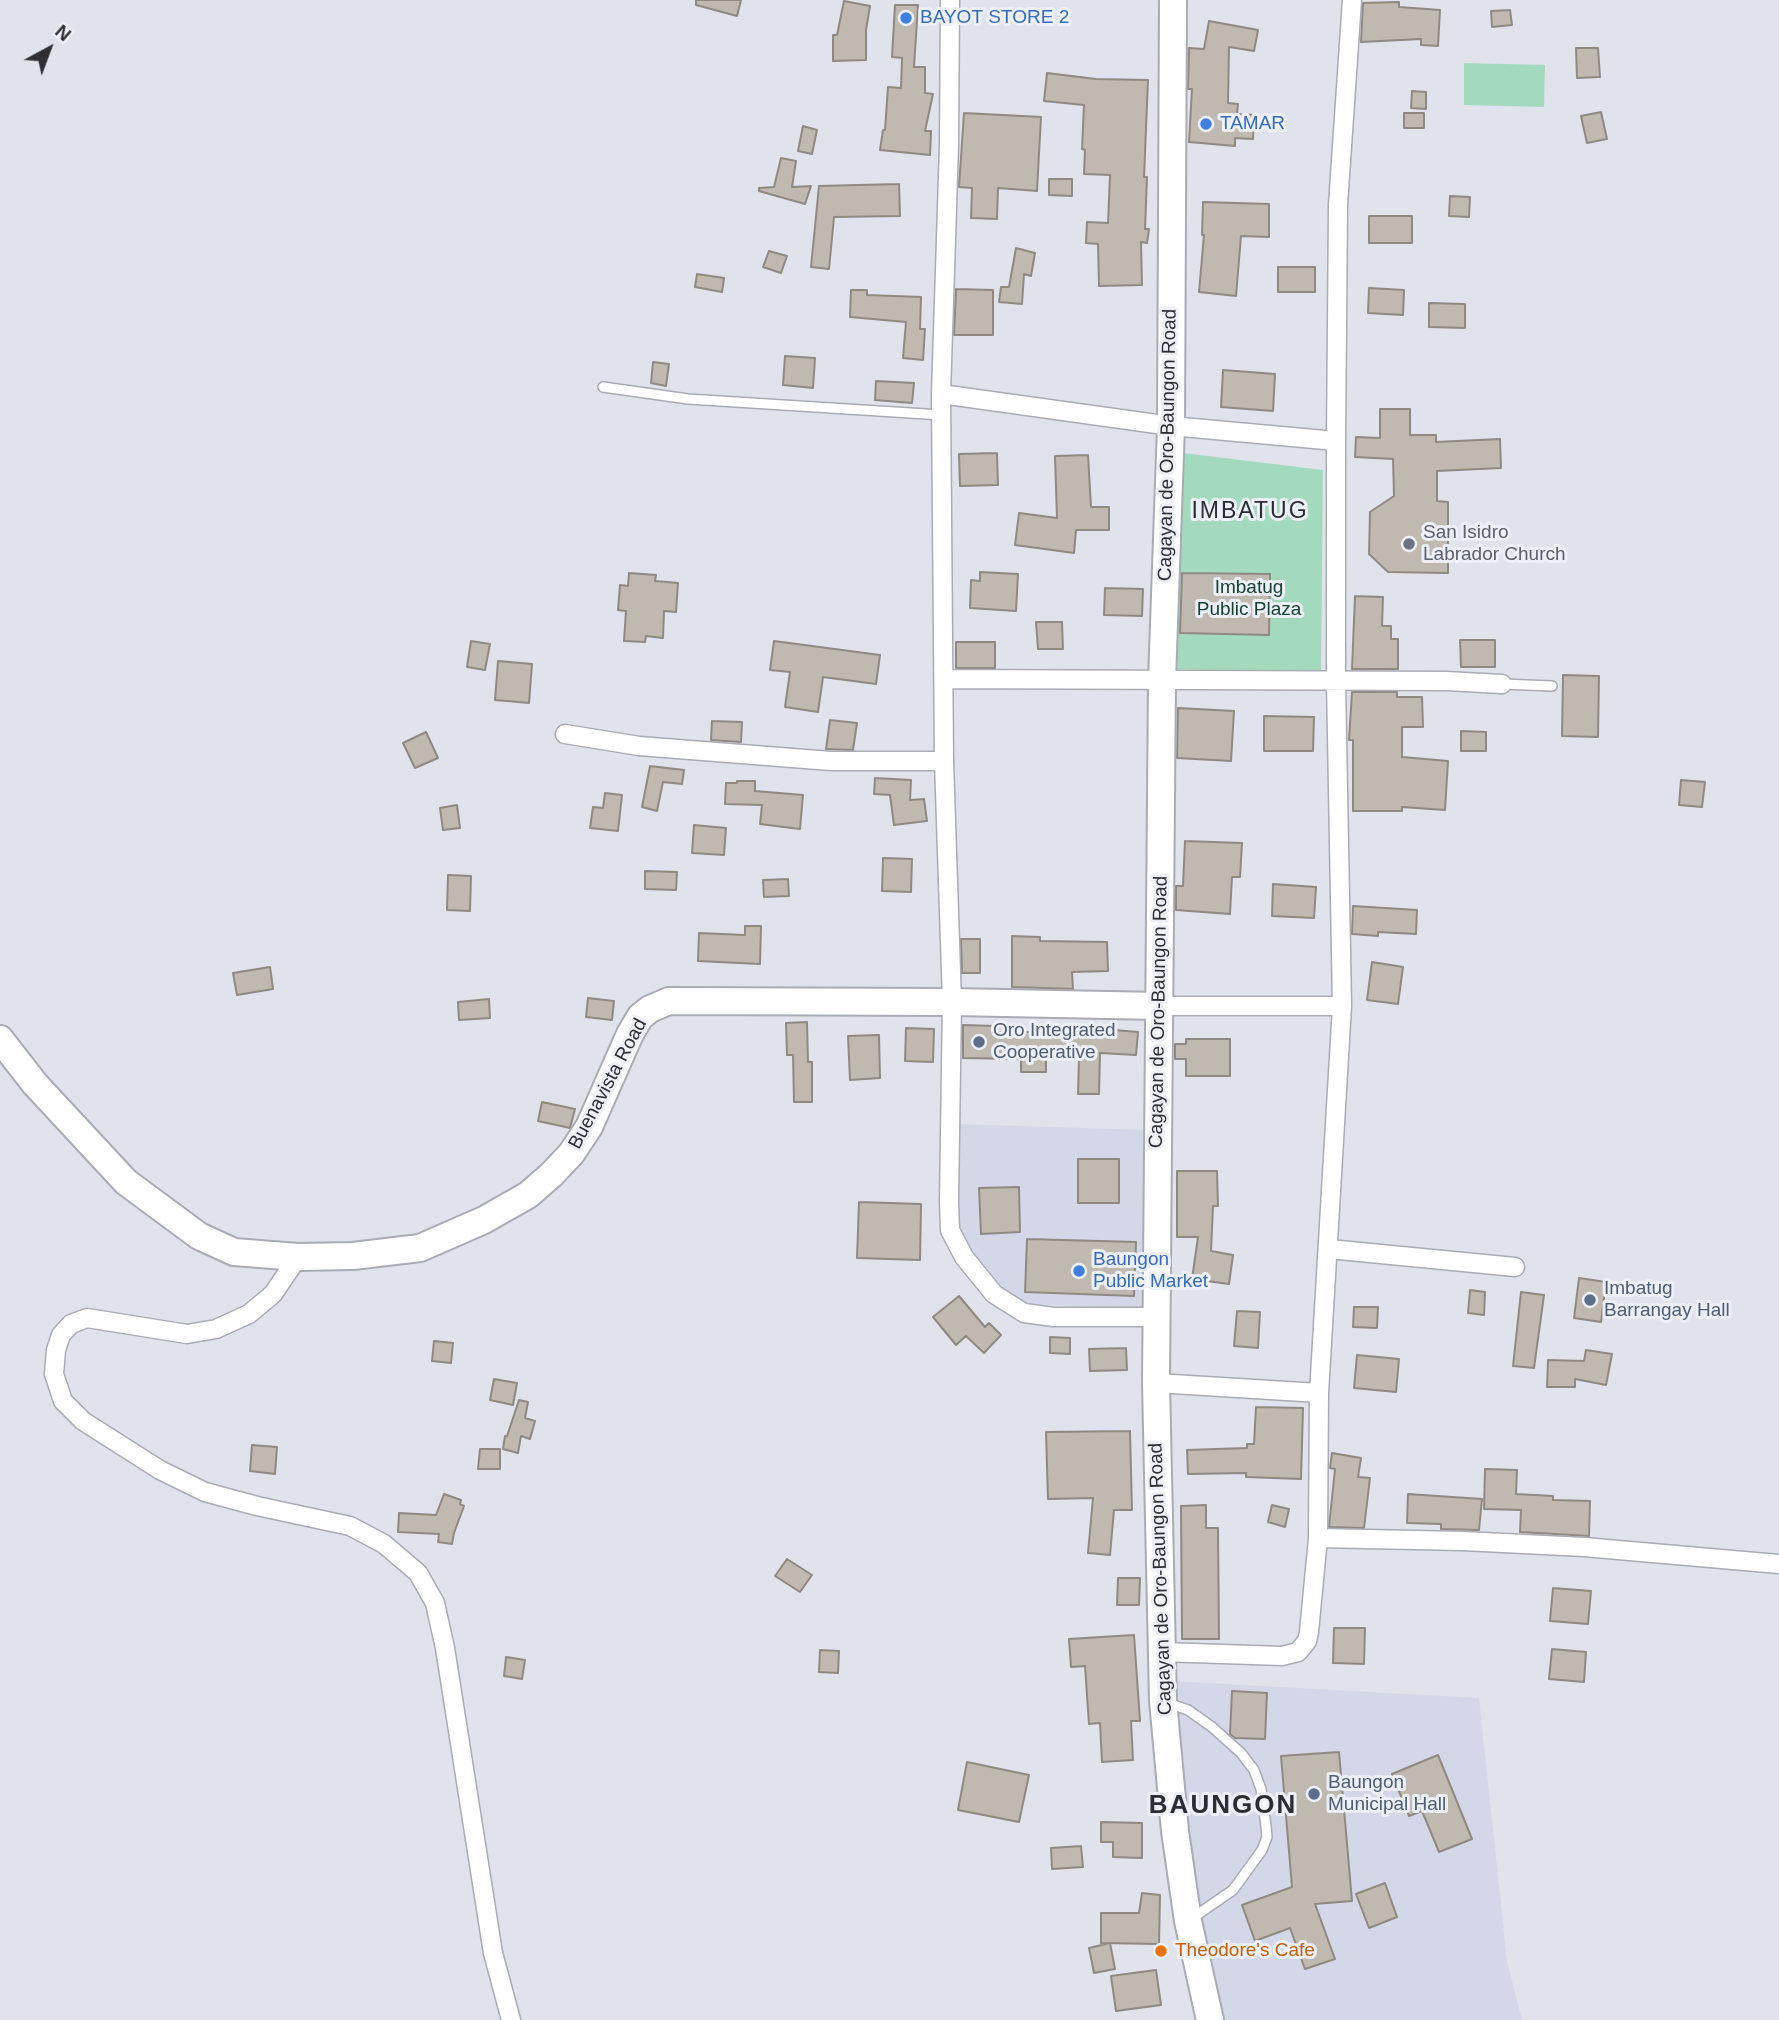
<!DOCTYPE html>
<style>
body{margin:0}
#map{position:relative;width:1779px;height:2020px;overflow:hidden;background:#e0e2ec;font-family:Arial,sans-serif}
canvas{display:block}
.north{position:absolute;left:14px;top:14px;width:70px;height:70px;-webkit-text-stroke:5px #edeff9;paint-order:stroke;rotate:41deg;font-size:19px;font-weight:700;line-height:28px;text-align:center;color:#2f2f33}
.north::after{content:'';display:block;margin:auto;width:24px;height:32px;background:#2f2f33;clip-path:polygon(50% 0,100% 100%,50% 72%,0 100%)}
</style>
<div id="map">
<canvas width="1779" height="2020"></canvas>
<div class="north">N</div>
</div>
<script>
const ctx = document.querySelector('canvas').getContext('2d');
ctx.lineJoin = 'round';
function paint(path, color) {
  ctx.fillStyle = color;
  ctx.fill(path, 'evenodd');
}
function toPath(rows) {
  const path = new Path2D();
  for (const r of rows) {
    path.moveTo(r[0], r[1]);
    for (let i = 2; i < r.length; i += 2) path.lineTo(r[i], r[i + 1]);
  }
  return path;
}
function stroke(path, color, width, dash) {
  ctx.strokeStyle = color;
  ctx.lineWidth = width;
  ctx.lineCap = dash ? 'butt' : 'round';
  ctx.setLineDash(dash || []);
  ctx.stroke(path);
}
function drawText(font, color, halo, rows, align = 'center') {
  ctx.font = font + ' Arial,sans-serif';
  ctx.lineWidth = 6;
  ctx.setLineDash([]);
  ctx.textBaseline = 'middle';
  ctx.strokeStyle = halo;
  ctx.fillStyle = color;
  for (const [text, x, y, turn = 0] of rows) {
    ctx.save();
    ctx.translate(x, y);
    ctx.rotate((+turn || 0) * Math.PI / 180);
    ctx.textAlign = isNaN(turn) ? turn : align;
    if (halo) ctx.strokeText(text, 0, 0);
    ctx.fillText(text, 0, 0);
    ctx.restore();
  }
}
paint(toPath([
 [958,1124,1144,1130,1142,1309,1027,1304,997,1286,975,1260,959,1224],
 [1171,1681,1479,1698,1507,1962,1522,2020,1219,2020,1204,1972]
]), '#d4d7e8');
paint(toPath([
 [1464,63,1545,65,1544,107,1464,105],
 [1183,453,1323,470,1321,674,1174,669]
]), '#a3dabe');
const building = toPath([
 [696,0,741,0,737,16,696,5,696,0],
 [844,1,870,6,866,30,866,60,833,61,833,35,837,35,844,1],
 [1399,2,1399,7,1440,10,1438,46,1421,45,1421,39,1361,42,1363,3,1399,2],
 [895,5,918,5,914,67,925,67,925,93,933,94,925,131,931,131,930,155,880,150,883,130,885,130,888,87,901,88,902,58,892,57,895,5],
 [1510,10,1512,25,1492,27,1491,11,1510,10],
 [1209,21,1258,30,1254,51,1229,47,1228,103,1238,104,1237,114,1254,115,1253,139,1235,138,1235,146,1189,142,1192,89,1188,89,1189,48,1204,49,1209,21],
 [1576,48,1598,48,1600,77,1577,78,1576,48],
 [1047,73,1096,79,1148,80,1144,177,1147,177,1145,229,1149,229,1147,243,1141,242,1142,285,1099,286,1098,244,1086,243,1087,222,1108,223,1110,175,1084,174,1085,150,1082,149,1084,105,1044,101,1047,73],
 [1412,91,1426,92,1426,109,1411,108,1412,91],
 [1601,112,1607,139,1587,143,1581,116,1601,112],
 [964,113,1041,117,1037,191,998,188,997,219,971,218,972,188,959,187,964,113],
 [1404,113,1424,113,1424,128,1404,128,1404,113],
 [803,126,817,130,812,154,798,151,803,126],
 [781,158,796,161,792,187,811,186,805,204,759,191,759,188,774,187,781,158],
 [1049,179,1072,179,1072,196,1049,195,1049,179],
 [899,184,900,216,834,217,829,269,811,267,819,186,899,184],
 [1450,196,1470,197,1469,217,1449,216,1450,196],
 [1203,202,1269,204,1269,237,1241,236,1236,296,1199,292,1204,235,1202,235,1203,202],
 [1369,216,1412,216,1412,243,1369,243,1369,216],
 [1016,248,1035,253,1031,276,1024,274,1022,304,999,302,1001,287,1009,287,1016,248],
 [769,251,787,256,781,273,763,267,769,251],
 [1278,267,1315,267,1315,292,1278,292,1278,267],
 [697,274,724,278,722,292,695,287,697,274],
 [1369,288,1404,290,1403,315,1368,313,1369,288],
 [956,289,993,290,993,335,954,335,956,289],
 [851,290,867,290,867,295,921,297,920,329,925,329,923,360,903,358,906,322,850,317,851,290],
 [1429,303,1465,304,1465,328,1429,327,1429,303],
 [785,356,815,358,813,388,783,385,785,356],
 [653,362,669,364,666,386,651,383,653,362],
 [1223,370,1275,374,1273,411,1221,407,1223,370],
 [876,381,914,383,912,403,875,400,876,381],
 [1380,409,1410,409,1410,435,1436,435,1436,442,1500,439,1501,468,1437,471,1437,501,1448,502,1448,573,1388,572,1369,554,1370,512,1394,496,1393,459,1355,457,1356,437,1380,438,1380,409],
 [997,453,998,485,960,486,959,454,997,453],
 [1088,455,1091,507,1109,507,1109,530,1076,530,1074,553,1015,545,1019,513,1057,518,1055,456,1088,455],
 [980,572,1018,574,1016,611,970,608,971,580,980,581,980,572],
 [629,573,656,575,655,581,678,583,676,612,664,611,663,638,646,636,645,642,624,641,626,611,618,610,620,585,628,586,629,573],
 [1182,573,1270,574,1269,635,1180,633,1182,573],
 [1105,588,1143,589,1142,616,1104,615,1105,588],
 [1355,596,1383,597,1382,626,1391,626,1391,639,1398,639,1398,669,1352,669,1355,596],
 [1036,622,1062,622,1063,649,1038,649,1036,622],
 [1460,640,1495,640,1495,667,1461,667,1460,640],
 [471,641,490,644,485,670,467,667,471,641],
 [774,641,880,655,876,684,823,677,818,712,785,707,790,672,770,670,774,641],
 [956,642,995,642,995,668,956,668,956,642],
 [498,661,532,664,529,703,495,700,498,661],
 [1563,675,1599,676,1598,737,1562,736,1563,675],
 [1352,692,1397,692,1397,697,1422,697,1423,727,1402,727,1402,757,1448,761,1445,810,1402,807,1402,811,1353,811,1353,740,1349,740,1352,692],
 [1178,708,1234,711,1231,761,1177,758,1178,708],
 [1264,716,1314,717,1313,751,1264,751,1264,716],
 [830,720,857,723,853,750,826,749,830,720],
 [712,721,742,722,741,742,711,740,712,721],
 [1461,731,1486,732,1486,751,1461,751,1461,731],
 [426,732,438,758,415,768,403,743,426,732],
 [650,766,684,770,682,784,663,782,657,811,642,807,650,766],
 [875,778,911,780,910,800,924,799,927,821,894,825,890,795,874,794,875,778],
 [1681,780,1705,782,1702,807,1679,805,1681,780],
 [737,781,755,781,755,791,803,795,800,829,760,824,762,805,725,804,726,783,737,783,737,781],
 [605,793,622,795,618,831,590,828,593,807,603,808,605,793],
 [457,805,460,828,443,830,440,808,457,805],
 [694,825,726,828,724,855,692,853,694,825],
 [1185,841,1242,843,1240,877,1232,877,1230,914,1176,910,1176,886,1183,886,1185,841],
 [883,858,912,859,911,892,882,891,883,858],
 [645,871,677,872,676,890,645,889,645,871],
 [448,875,471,876,470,911,447,910,448,875],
 [788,879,789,896,764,897,763,880,788,879],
 [1273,884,1316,887,1314,918,1272,916,1273,884],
 [1353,906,1417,910,1416,934,1378,932,1378,936,1352,934,1353,906],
 [745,926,761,926,760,964,698,961,699,933,745,935,745,926],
 [1012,936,1040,937,1040,941,1107,942,1108,971,1072,972,1073,989,1012,987,1012,936],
 [961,939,980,939,980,973,962,973,961,939],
 [1372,962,1403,967,1398,1004,1367,1000,1372,962],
 [270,967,273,989,237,995,233,973,270,967],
 [588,998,614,1001,612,1020,586,1017,588,998],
 [489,999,490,1018,459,1020,458,1002,489,999],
 [807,1022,808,1062,812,1062,812,1102,794,1102,793,1055,787,1055,786,1023,807,1022],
 [963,1025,996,1026,996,1032,1046,1032,1046,1034,1078,1037,1079,1027,1138,1032,1136,1055,1100,1053,1099,1094,1078,1094,1079,1058,1046,1055,1046,1072,1021,1072,1021,1059,963,1058,963,1025],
 [906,1028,934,1029,933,1062,905,1061,906,1028],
 [879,1035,880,1078,850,1080,848,1036,879,1035],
 [1186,1039,1230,1039,1230,1076,1186,1076,1186,1059,1175,1059,1175,1044,1186,1044,1186,1039],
 [542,1102,575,1109,570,1128,538,1121,542,1102],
 [1078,1159,1119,1159,1119,1203,1078,1203,1078,1159],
 [1177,1171,1217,1171,1218,1206,1213,1206,1211,1251,1233,1255,1229,1284,1192,1279,1198,1237,1177,1237,1177,1171],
 [1019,1187,1020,1232,981,1234,979,1188,1019,1187],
 [859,1202,921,1204,920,1260,857,1258,859,1202],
 [1027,1239,1136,1242,1134,1296,1025,1292,1027,1239],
 [1579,1278,1606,1282,1601,1322,1574,1318,1579,1278],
 [1470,1290,1485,1292,1484,1315,1468,1313,1470,1290],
 [1521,1292,1544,1295,1534,1368,1513,1366,1521,1292],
 [959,1296,985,1327,989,1323,1001,1335,984,1353,966,1336,956,1345,933,1317,959,1296],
 [1354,1307,1378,1307,1377,1328,1353,1327,1354,1307],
 [1237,1311,1260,1312,1258,1348,1234,1346,1237,1311],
 [1050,1337,1070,1338,1070,1354,1050,1353,1050,1337],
 [434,1341,453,1343,451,1363,432,1361,434,1341],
 [1126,1348,1127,1370,1090,1371,1089,1349,1126,1348],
 [1586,1350,1612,1354,1606,1385,1575,1379,1575,1387,1547,1387,1548,1360,1584,1361,1586,1350],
 [1357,1355,1399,1359,1396,1392,1354,1388,1357,1355],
 [494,1379,517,1383,513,1405,490,1400,494,1379],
 [519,1400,528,1402,525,1418,535,1421,530,1439,521,1436,518,1453,503,1449,505,1436,507,1436,519,1400],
 [1256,1407,1303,1408,1301,1479,1246,1477,1246,1473,1188,1474,1187,1450,1247,1448,1247,1444,1254,1444,1256,1407],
 [1130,1431,1132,1510,1114,1510,1110,1555,1088,1553,1093,1498,1048,1499,1046,1432,1130,1431],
 [252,1445,277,1447,275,1474,250,1471,252,1445],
 [480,1449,500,1449,500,1469,478,1469,480,1449],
 [1332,1453,1361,1458,1358,1477,1370,1478,1364,1528,1329,1527,1335,1469,1330,1468,1332,1453],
 [1485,1469,1517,1470,1516,1494,1553,1496,1553,1500,1590,1501,1589,1536,1520,1532,1521,1510,1484,1509,1485,1469],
 [444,1494,461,1500,460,1504,464,1506,454,1533,452,1544,438,1542,439,1534,398,1532,399,1513,436,1515,444,1494],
 [1408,1494,1482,1499,1479,1530,1441,1529,1441,1524,1407,1523,1408,1494],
 [1206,1505,1206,1528,1218,1528,1219,1639,1182,1639,1181,1506,1206,1505],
 [1272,1505,1289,1509,1285,1527,1268,1522,1272,1505],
 [787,1559,812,1575,800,1592,775,1576,787,1559],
 [1118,1578,1140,1578,1139,1605,1117,1605,1118,1578],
 [1553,1588,1591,1591,1588,1624,1550,1621,1553,1588],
 [1334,1628,1365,1628,1364,1664,1333,1663,1334,1628],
 [1134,1635,1140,1721,1131,1721,1133,1760,1102,1762,1100,1723,1089,1724,1085,1666,1071,1667,1069,1639,1134,1635],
 [1552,1649,1586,1652,1584,1682,1549,1679,1552,1649],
 [820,1650,839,1651,838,1673,819,1672,820,1650],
 [506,1657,525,1660,522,1679,504,1676,506,1657],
 [1232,1691,1267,1693,1265,1739,1235,1738,1230,1734,1232,1691],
 [1339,1752,1352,1901,1315,1904,1335,1959,1305,1969,1290,1928,1255,1941,1242,1905,1292,1887,1281,1756,1339,1752],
 [1438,1755,1472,1839,1439,1852,1422,1811,1409,1816,1392,1774,1438,1755],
 [967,1762,1029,1775,1019,1822,958,1810,967,1762],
 [1101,1822,1142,1823,1142,1858,1113,1857,1113,1842,1101,1842,1101,1822],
 [1081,1846,1083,1867,1052,1869,1051,1848,1081,1846],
 [1385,1883,1397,1917,1369,1928,1356,1894,1385,1883],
 [1142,1893,1160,1895,1159,1944,1101,1943,1101,1913,1139,1913,1142,1893],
 [1110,1943,1115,1969,1094,1973,1089,1948,1110,1943],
 [1156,1970,1161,2005,1116,2011,1111,1976,1156,1970]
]);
paint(building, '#bfb9b0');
stroke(building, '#8f8981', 2);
const lane = toPath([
 [603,387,688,399,942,415],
 [1502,684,1552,686],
 [1168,1703,1188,1710,1212,1727,1241,1753,1254,1770,1261,1789,1266,1826,1267,1837,1262,1850,1233,1890,1191,1919]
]);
const street = toPath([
 [950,0,949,145,941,394,944,761,952,1002,949,1201,950,1230,964,1257,994,1294,1024,1313,1054,1317,1156,1317],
 [941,394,1171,426,1336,441],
 [945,679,1446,681,1502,684],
 [565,734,639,746,831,761,944,761],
 [1160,1006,1342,1006],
 [1329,1249,1515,1267],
 [298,1257,273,1294,249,1314,216,1329,187,1334,87,1318,71,1324,61,1335,56,1350,54,1374,63,1401,83,1421,160,1470,205,1492,257,1506,350,1526,384,1544,418,1573,435,1603,445,1648,493,1953,511,2020],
 [1156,1383,1319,1393],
 [1318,1538,1463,1541,1584,1547,1779,1564],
 [1162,1652,1282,1656,1298,1652,1307,1641,1309,1632,1318,1538,1319,1393,1342,1006,1336,681,1336,441,1338,205,1352,0]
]);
const secondary = toPath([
 [1173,0,1171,426,1162,680,1156,1383,1163,1701,1175,1831,1188,1921,1210,2020],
 [0,1039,35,1084,126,1182,199,1236,234,1252,298,1257,353,1256,420,1248,484,1220,528,1195,551,1175,571,1154,589,1127,630,1034,640,1017,650,1009,669,1001,952,1002,1160,1006]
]);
stroke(lane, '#a9abb5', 12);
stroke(street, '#a9abb5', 21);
stroke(secondary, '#a9abb5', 30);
stroke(lane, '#fff', 9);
stroke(street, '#fff', 18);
stroke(secondary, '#fff', 26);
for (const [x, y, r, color] of [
 [906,18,7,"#3f7fe0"],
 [1206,124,7,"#3f7fe0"],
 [1409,544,7,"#6b7280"],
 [979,1042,7,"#5c6f8a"],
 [1079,1271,7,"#3f7fe0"],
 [1590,1300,7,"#5c6f8a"],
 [1314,1794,7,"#5c6f8a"],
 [1161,1951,7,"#e8710a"]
]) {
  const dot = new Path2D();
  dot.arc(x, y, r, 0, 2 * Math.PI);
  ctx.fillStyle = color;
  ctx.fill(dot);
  stroke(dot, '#edeff9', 2.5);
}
drawText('19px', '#366cbe', '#edeff9', [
 ["BAYOT STORE 2",920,18],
 ["TAMAR",1220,124],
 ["Baungon",1093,1260],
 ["Public Market",1093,1282]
], 'left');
drawText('19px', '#2f2f33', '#edeff9', [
 ["Cagayan de Oro-Baungon Road",1168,445,-89],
 ["Cagayan de Oro-Baungon Road",1159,1012,-89],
 ["Buenavista Road",608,1084,-62],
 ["Cagayan de Oro-Baungon Road",1161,1579,-92]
]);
drawText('19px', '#5b616d', '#edeff9', [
 ["San Isidro",1423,533],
 ["Labrador Church",1423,555]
], 'left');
drawText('19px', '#154430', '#edeff9', [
 ["Imbatug",1249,588],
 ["Public Plaza",1249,610]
]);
drawText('19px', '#4e5e75', '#edeff9', [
 ["Oro Integrated",993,1031],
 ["Cooperative",993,1053],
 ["Imbatug",1604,1289],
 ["Barrangay Hall",1604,1311],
 ["Baungon",1328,1783],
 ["Municipal Hall",1328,1805]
], 'left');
drawText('19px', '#c56008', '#edeff9', [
 ["Theodore's Cafe",1175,1951]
], 'left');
ctx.letterSpacing = '2px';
drawText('23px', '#2b2d34', '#edeff9', [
 ["IMBATUG",1250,512]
]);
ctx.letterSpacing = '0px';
ctx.letterSpacing = '2px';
drawText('bold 26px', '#2b2d34', '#edeff9', [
 ["BAUNGON",1223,1806]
]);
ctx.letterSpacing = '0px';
</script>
